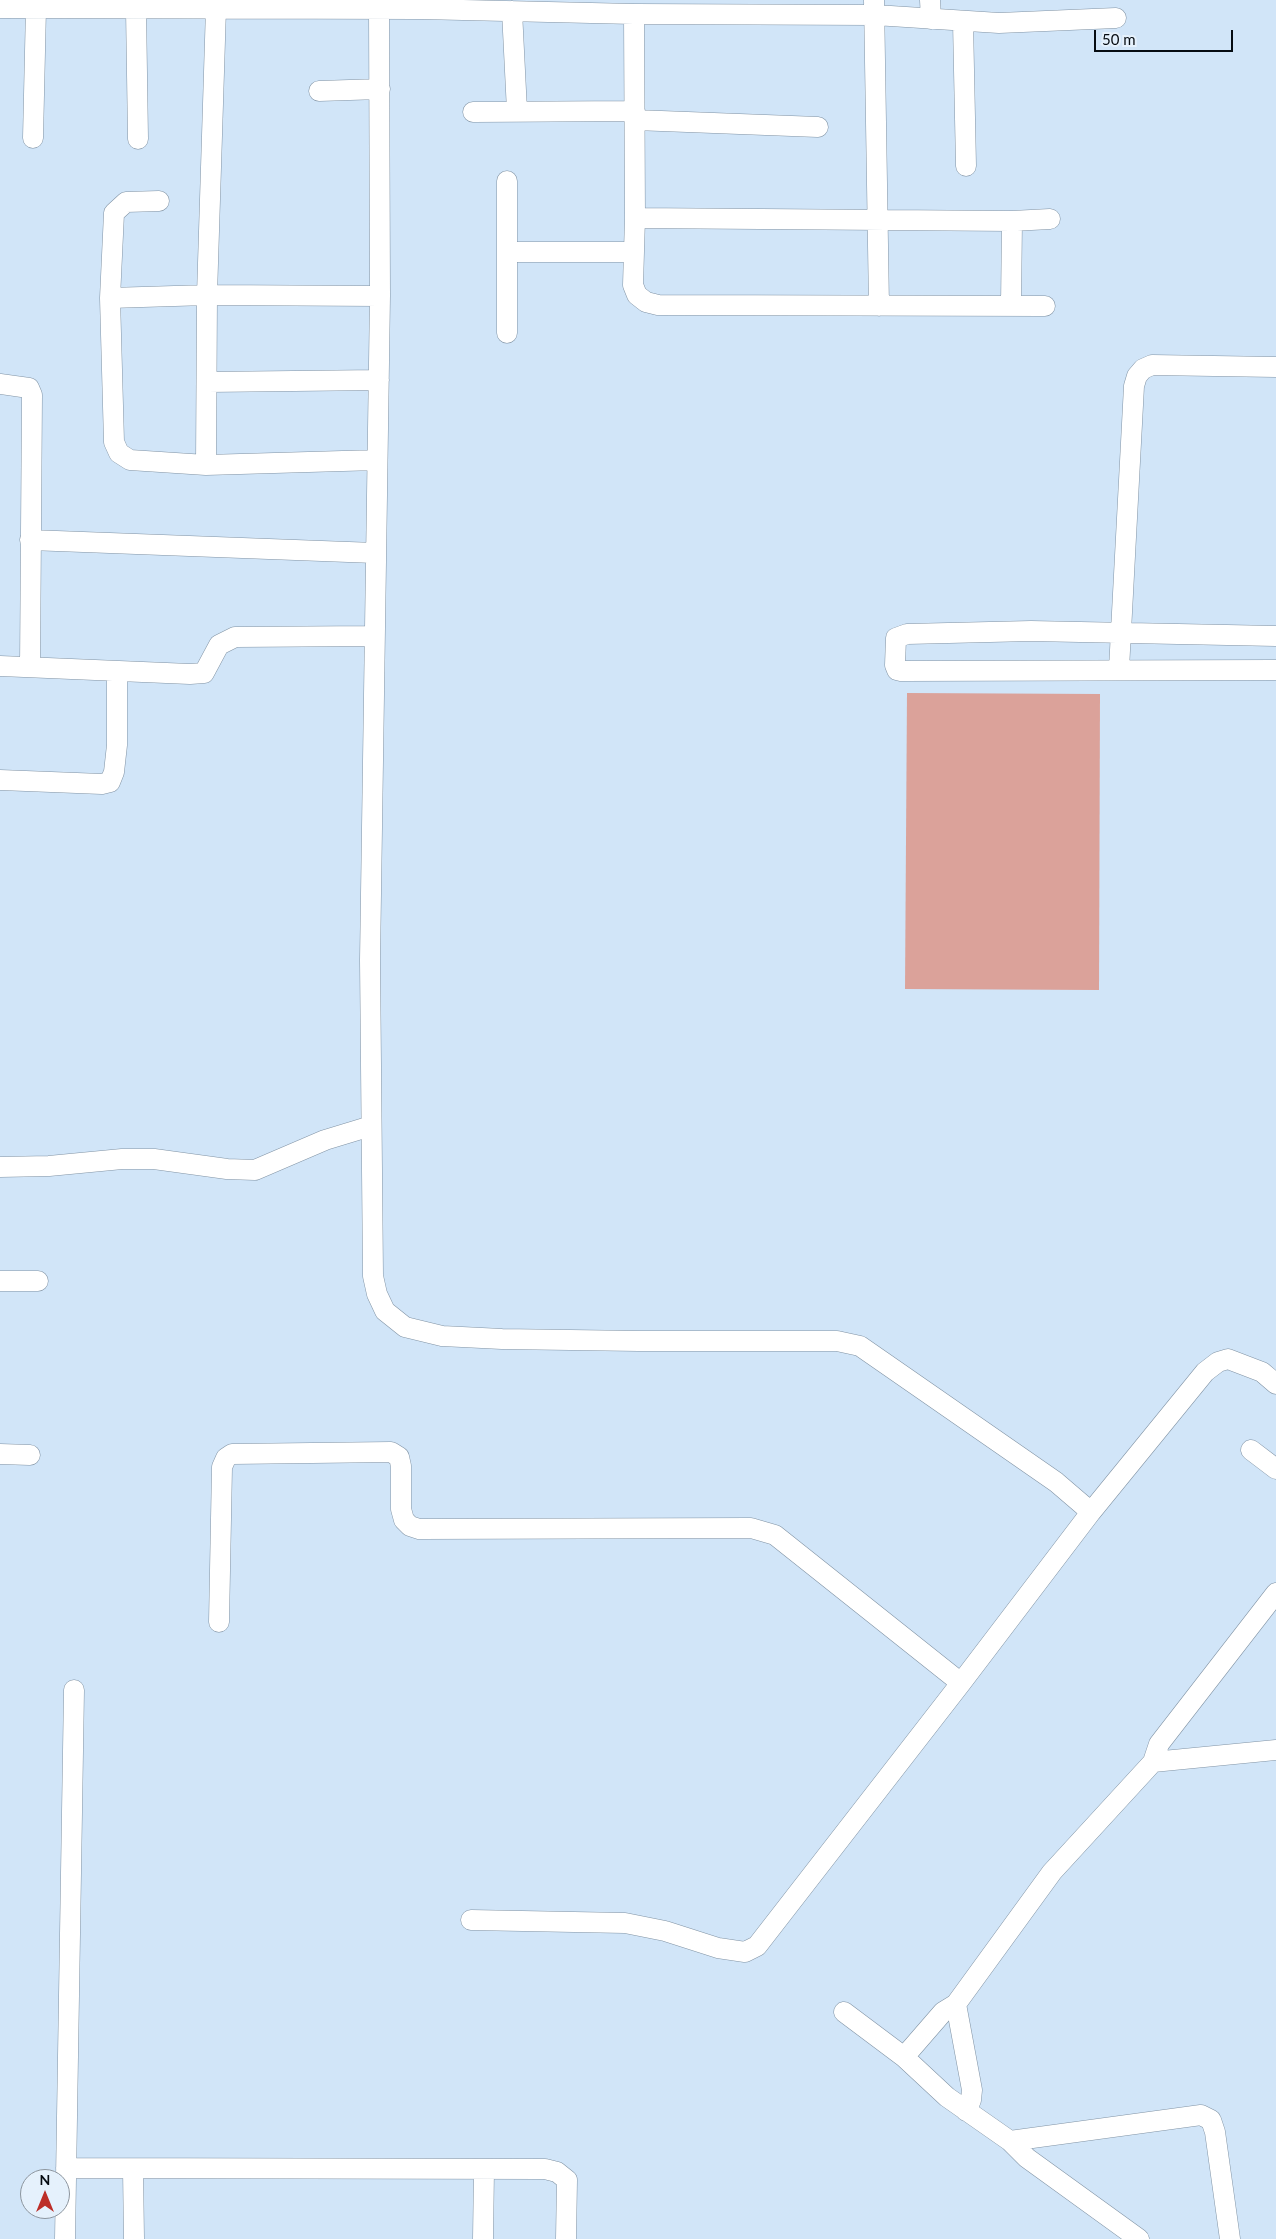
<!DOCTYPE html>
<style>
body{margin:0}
#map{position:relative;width:1276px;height:2239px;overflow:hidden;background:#d1e5f8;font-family:Lato,sans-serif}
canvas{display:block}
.north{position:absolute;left:20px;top:2169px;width:50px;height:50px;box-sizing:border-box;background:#e5f1fc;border:1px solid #8c959e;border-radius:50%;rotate:0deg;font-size:14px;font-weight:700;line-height:20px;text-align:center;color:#060c12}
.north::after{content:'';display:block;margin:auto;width:18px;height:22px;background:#bc2e28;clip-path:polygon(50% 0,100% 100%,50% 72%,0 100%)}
.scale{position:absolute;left:1094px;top:30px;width:139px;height:22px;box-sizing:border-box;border:2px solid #060c12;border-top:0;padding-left:6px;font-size:15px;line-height:18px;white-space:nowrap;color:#060c12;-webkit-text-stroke:4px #e5f1fc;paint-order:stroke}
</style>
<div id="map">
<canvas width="1276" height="2239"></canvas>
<div class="north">N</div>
<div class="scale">50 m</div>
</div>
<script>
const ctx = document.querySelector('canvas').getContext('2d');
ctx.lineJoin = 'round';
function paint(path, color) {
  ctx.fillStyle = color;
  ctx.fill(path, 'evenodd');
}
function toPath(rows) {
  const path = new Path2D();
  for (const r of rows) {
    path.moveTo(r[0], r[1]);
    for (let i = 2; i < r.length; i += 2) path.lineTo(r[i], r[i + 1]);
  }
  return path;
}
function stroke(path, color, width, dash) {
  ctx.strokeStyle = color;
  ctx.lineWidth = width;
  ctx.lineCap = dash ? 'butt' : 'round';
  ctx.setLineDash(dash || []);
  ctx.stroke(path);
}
paint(toPath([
 [907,693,1100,694,1099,990,905,989]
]), '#dba29a');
const minor = toPath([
 [874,0,879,306],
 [930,0,931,19],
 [0,8,420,9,634,14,875,15,999,23,1116,18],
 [136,9,138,139],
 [379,9,380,296,370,960,373,1276,377,1294,385,1311,405,1327,442,1336,502,1339,639,1341,837,1341,860,1346,1056,1482,1091,1512],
 [512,11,517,111],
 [634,14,635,218,633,285,637,295,646,302,658,305,1045,306],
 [963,22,966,166],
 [319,91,380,89],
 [473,112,635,111],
 [635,120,818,127],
 [33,138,36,8],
 [507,181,507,333],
 [159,201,126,202,114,213,110,298,114,442,119,453,130,460,206,465,377,460],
 [635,218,1012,221,1050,219],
 [507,252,634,252],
 [110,298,207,295,380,296],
 [1011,305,1012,221],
 [208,382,379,380],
 [0,384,29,388,32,395,30,667],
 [206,465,207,295,216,8],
 [30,540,375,553],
 [1276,636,1031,631,907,634,896,638,895,665,897,670,901,671,1276,670],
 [0,666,190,674,204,673,219,645,235,637,374,636],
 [1119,669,1134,386,1137,376,1143,369,1152,365,1276,367],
 [0,780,102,784,110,782,114,772,117,745,117,671],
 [0,1167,49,1166,122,1159,154,1159,227,1169,255,1170,325,1140,371,1126],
 [0,1281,38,1281],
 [1251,1450,1276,1469],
 [0,1454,30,1455],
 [219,1622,222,1467,226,1458,232,1454,391,1452,399,1457,401,1466,401,1509,404,1520,410,1526,419,1529,751,1528,775,1535,961,1683],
 [1153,1762,1276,1750],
 [471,1920,625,1923,665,1931,718,1948,745,1952,757,1946,961,1683,1091,1512,1205,1372,1218,1362,1228,1359,1262,1372,1276,1384],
 [956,2004,972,2090,971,2100,966,2111],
 [844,2012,904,2057,947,2097,1010,2141,1027,2158,1139,2239],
 [904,2057,943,2012,956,2004,1052,1872,1153,1762,1159,1744,1276,1593],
 [1010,2141,1201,2115,1211,2120,1215,2132,1230,2239],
 [66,2168,545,2169,557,2172,567,2180,566,2239],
 [133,2169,134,2239],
 [65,2239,74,1690],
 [483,2239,484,2170]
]);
stroke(minor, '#8193a4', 21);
stroke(minor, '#fff', 20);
</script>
